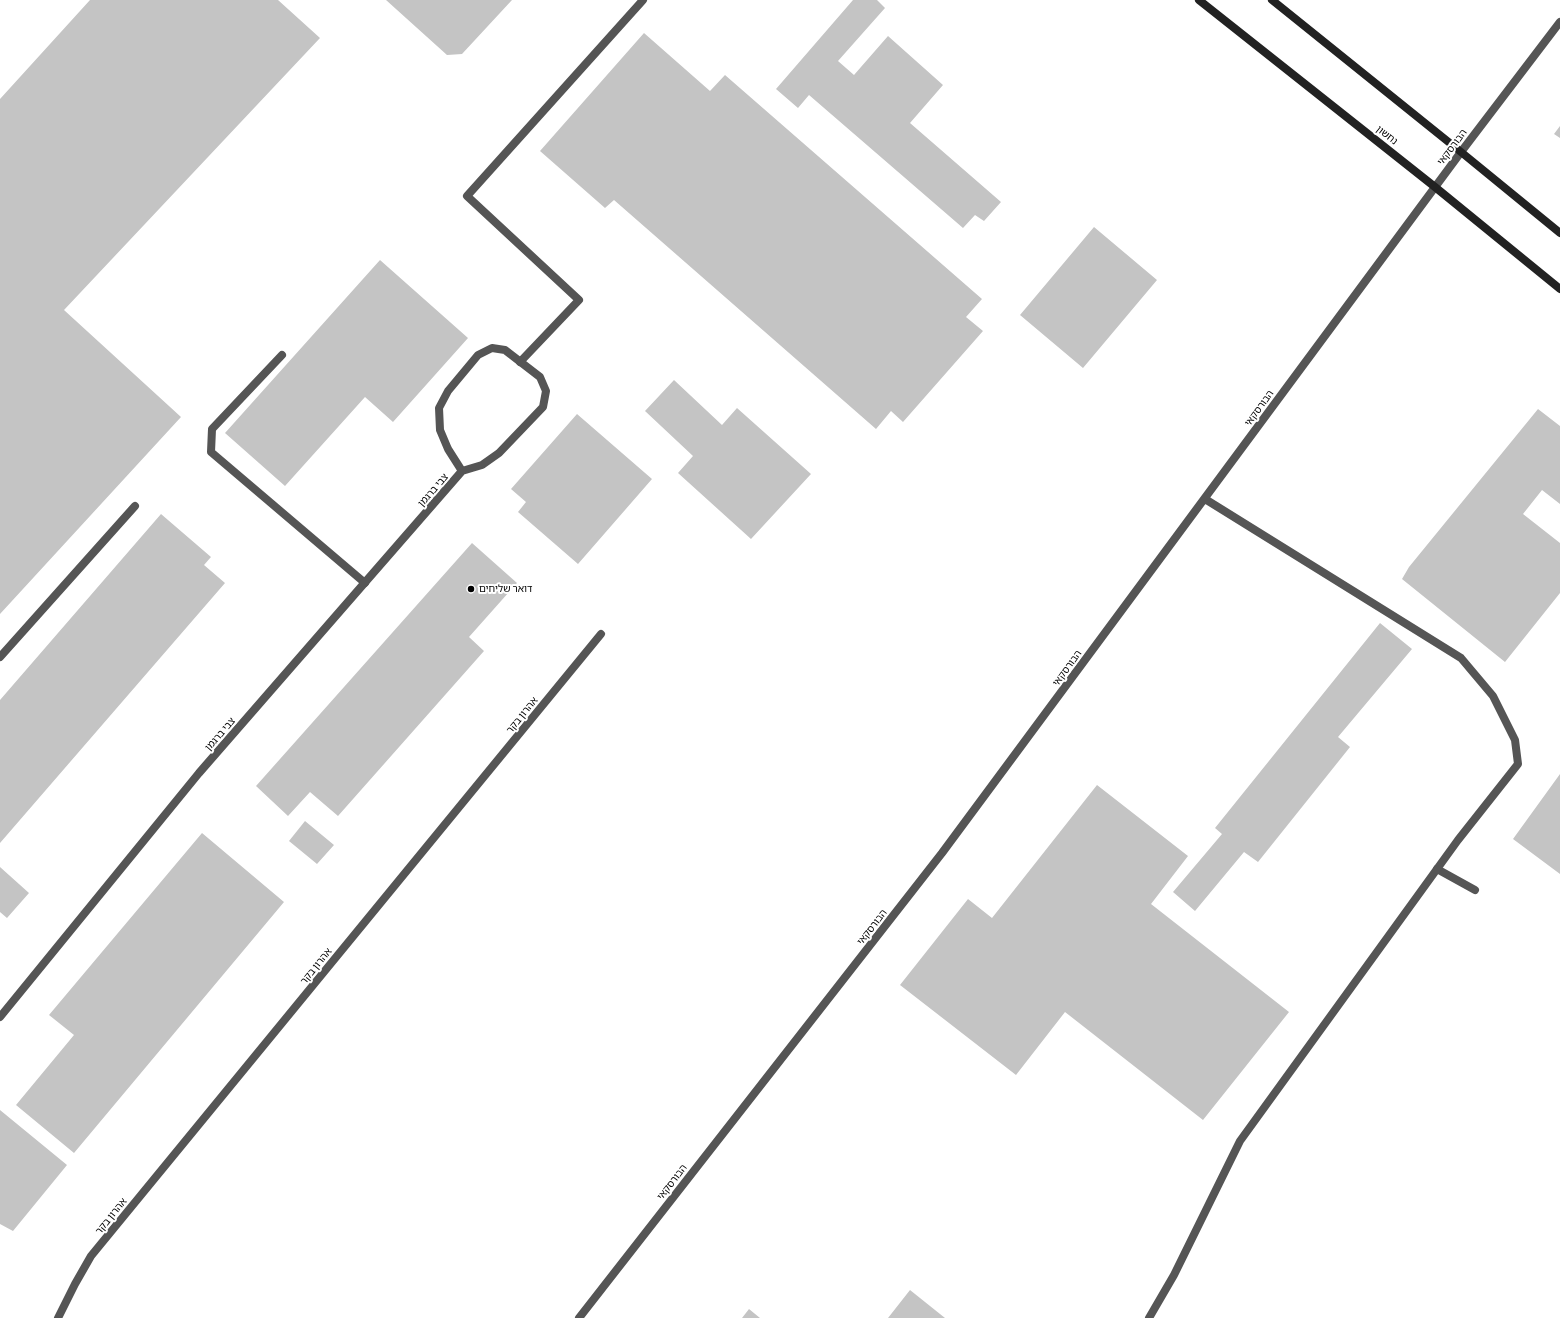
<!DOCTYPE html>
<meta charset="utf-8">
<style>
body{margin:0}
canvas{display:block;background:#fff}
</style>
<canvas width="1560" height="1318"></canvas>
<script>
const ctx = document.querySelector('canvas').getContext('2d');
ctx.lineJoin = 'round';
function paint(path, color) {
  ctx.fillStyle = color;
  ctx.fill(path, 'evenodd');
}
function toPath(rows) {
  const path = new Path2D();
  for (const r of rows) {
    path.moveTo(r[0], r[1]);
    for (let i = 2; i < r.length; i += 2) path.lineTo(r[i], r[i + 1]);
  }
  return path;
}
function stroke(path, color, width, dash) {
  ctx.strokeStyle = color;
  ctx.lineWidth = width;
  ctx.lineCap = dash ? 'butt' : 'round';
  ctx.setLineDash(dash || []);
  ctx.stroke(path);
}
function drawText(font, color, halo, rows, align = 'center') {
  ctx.font = font + ' Barlow,"Noto Sans Hebrew",sans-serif';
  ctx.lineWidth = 4;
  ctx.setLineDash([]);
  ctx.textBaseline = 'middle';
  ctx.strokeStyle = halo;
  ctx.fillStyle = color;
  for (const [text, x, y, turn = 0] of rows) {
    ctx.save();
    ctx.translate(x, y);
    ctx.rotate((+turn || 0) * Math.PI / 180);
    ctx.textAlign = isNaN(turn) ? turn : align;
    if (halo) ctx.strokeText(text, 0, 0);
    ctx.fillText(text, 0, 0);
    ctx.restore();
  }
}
paint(toPath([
 [90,0,278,0,320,38,64,310,181,417,0,614,0,99],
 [386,0,512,0,462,54,447,55],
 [853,0,877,0,885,8,838,61,854,75,888,36,943,85,910,123,1001,202,984,221,975,215,963,228,809,95,798,108,776,89],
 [644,33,710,91,725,75,982,299,966,317,983,331,903,422,891,411,876,429,614,200,605,208,540,151],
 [1560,126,1560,138,1554,134],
 [1094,227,1157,280,1083,368,1020,315],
 [380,260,468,338,393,422,365,397,285,486,225,433],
 [674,380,722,425,737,408,811,474,751,539,678,473,693,456,645,411],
 [1538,409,1560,426,1560,504,1542,490,1523,514,1560,543,1560,593,1505,662,1402,579,1409,567],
 [577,414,652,479,578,564,518,512,526,502,511,489],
 [161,514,211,557,204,565,225,583,0,843,0,700],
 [472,543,517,583,469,637,484,651,338,816,310,792,288,816,256,786],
 [1380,623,1412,649,1338,737,1350,747,1258,862,1244,852,1195,911,1173,892,1222,834,1215,828],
 [1560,774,1560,874,1513,839],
 [1097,785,1188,856,1151,904,1289,1012,1203,1120,1065,1012,1016,1075,900,985,968,899,992,918],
 [305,821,334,845,317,864,289,841],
 [202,833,284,902,74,1153,16,1105,74,1035,49,1015],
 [0,867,29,893,7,918,0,912],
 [0,1110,67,1165,13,1231,0,1224],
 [910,1290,945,1318,888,1318],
 [749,1309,760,1318,742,1318]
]), '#c4c4c4');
stroke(toPath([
 [282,355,212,429,211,452,365,583],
 [520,362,579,300,467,196,643,0],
 [0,657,135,506],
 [1437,869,1475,890],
 [58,1318,75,1284,91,1256,601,634]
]), '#555', 8);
stroke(toPath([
 [0,1017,199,773,462,471,482,465,499,453,543,407,546,391,540,377,505,350,492,348,478,355,448,391,439,408,440,430,448,449,462,471],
 [579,1318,942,853,1461,152,1560,22],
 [1149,1318,1174,1275,1240,1141,1458,840,1518,764,1515,740,1493,696,1461,658,1205,499]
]), '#555', 8);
stroke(toPath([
 [1199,0,1435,187,1560,289],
 [1272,0,1461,152,1560,233]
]), '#222', 8);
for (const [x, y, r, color] of [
 [471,589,4,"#000"]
]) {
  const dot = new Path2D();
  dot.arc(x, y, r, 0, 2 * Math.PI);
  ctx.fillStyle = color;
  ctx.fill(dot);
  stroke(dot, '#fff', 1.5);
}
drawText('10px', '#000', '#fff', [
 ["נחשון",1387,135,38],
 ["הבורסקאי",1452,147,-53],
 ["הבורסקאי",1259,408,-54],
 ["צבי ברגמן",433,490,-49],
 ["הבורסקאי",1067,668,-54],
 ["אהרון בקר",522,715,-51],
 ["צבי ברגמן",220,734,-49],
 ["הבורסקאי",872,927,-52],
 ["אהרון בקר",316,966,-51],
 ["הבורסקאי",672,1182,-52],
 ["אהרון בקר",111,1216,-51]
]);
drawText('10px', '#000', '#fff', [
 ["דואר שליחים",479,589]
], 'left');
</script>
